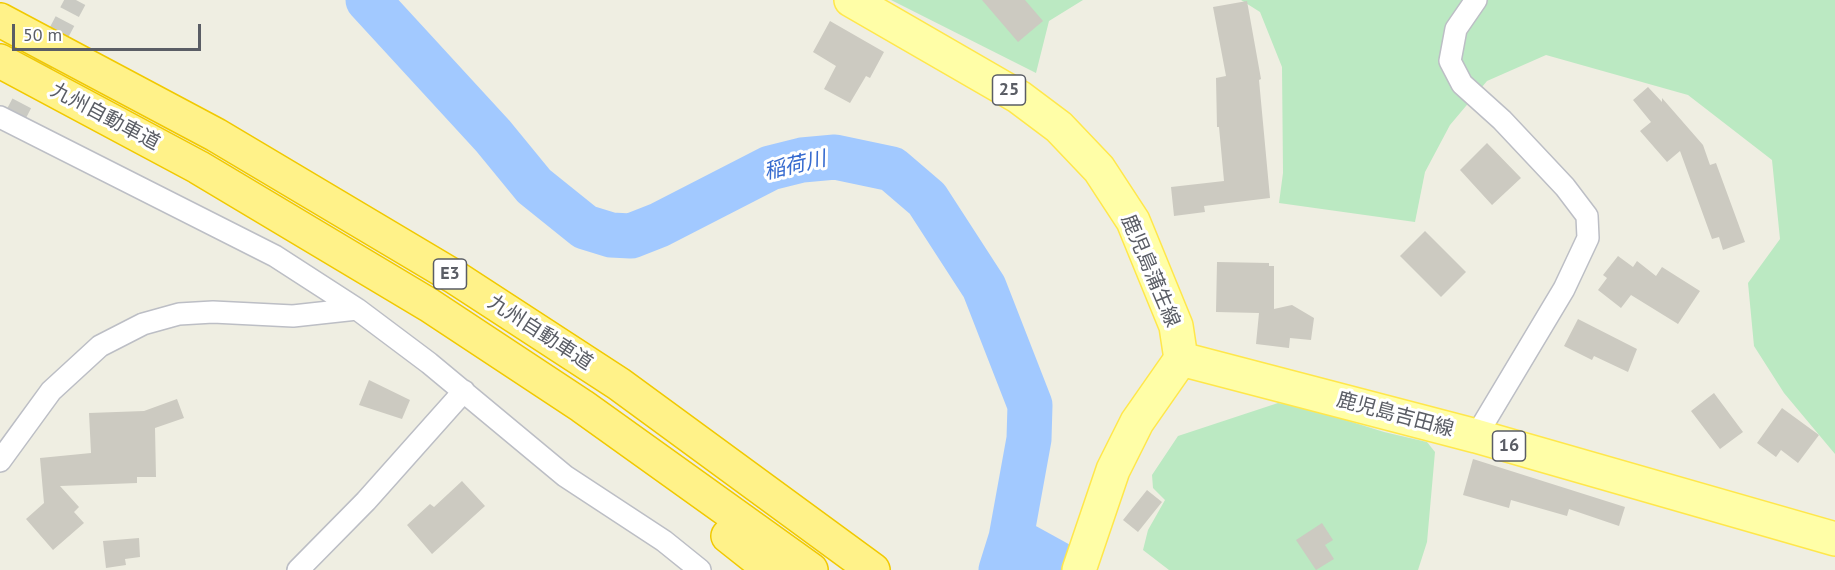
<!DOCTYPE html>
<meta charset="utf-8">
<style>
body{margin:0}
#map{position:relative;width:1835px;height:570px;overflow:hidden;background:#efeee2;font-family:"PT Sans",sans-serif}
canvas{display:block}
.scale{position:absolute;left:12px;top:24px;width:189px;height:27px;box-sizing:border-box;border:3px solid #5a5d65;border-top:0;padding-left:8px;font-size:18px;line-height:21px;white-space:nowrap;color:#5a5d65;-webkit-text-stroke:4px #fff;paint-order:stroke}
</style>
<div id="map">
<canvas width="1835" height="570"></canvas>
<div class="scale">50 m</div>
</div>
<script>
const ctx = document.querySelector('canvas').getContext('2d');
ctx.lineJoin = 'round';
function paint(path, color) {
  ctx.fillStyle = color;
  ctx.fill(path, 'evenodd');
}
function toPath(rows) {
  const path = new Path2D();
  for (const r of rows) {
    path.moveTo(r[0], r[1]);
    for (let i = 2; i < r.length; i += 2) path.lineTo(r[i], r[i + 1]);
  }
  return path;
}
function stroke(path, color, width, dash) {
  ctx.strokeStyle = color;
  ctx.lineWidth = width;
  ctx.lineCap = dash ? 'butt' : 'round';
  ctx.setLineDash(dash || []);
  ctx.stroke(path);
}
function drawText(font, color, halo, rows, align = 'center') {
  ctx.font = font + ' "PT Sans","Noto Sans JP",sans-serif';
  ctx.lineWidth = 6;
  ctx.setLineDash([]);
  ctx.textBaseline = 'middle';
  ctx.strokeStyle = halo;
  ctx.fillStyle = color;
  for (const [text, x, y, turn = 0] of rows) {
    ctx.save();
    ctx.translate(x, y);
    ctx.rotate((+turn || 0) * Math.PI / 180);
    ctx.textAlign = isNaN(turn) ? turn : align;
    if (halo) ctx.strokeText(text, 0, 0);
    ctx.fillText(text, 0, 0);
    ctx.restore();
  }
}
paint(toPath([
 [891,0,1083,0,1049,21,1036,73],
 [1241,0,1835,0,1835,454,1784,393,1754,346,1748,283,1780,239,1772,160,1688,95,1546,55,1487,81,1450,125,1425,172,1415,222,1279,203,1283,173,1282,67,1260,12],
 [1278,403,1304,407,1384,432,1427,442,1435,452,1427,542,1418,570,1169,570,1143,550,1148,530,1165,500,1153,488,1152,475,1178,436]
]), '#bbe9c2');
stroke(toPath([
 [368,0,493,136,534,186,585,227,611,235,631,236,659,225,770,168,802,160,835,157,892,169,927,199,984,287,1030,405,1029,439,1011,538,1001,570],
 [1011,538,1069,570]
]), '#a2c9ff', 45);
paint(toPath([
 [982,0,1025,0,1043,21,1018,42],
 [1247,1,1261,79,1259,80,1270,198,1204,206,1205,212,1174,216,1171,187,1224,181,1219,127,1217,127,1216,78,1226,76,1213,7],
 [830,21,884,52,870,78,866,76,850,103,824,89,836,66,813,52],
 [1648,87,1662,102,1662,98,1703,145,1710,165,1716,163,1745,242,1723,250,1719,237,1712,239,1680,151,1667,162,1640,131,1651,122,1633,100],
 [1487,143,1521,178,1492,205,1460,170],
 [1425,231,1466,272,1441,297,1400,256],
 [1618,256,1633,267,1637,261,1656,276,1662,267,1700,291,1678,324,1631,295,1621,308,1598,290,1607,278,1603,275],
 [1217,262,1269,263,1269,266,1274,266,1274,309,1292,305,1314,318,1311,340,1290,338,1289,348,1256,344,1259,313,1216,312],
 [1578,319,1637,349,1628,372,1594,356,1592,360,1564,346],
 [369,380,410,400,402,419,359,405],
 [1714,393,1743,432,1720,449,1691,411],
 [177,399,184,418,155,428,156,477,137,477,137,483,60,486,79,507,74,512,84,523,53,550,26,519,44,503,40,458,91,453,89,413,144,411],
 [1782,408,1819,435,1798,463,1781,450,1776,457,1757,443],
 [1473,459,1625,507,1619,526,1569,509,1567,516,1511,500,1509,508,1463,495],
 [462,481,485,506,432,554,407,525,430,504,434,507],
 [1147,490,1162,502,1138,532,1123,520],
 [1322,523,1333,540,1325,545,1334,559,1316,570,1296,540],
 [139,538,140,557,125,559,126,565,106,568,103,541]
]), '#cccac1');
stroke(toPath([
 [12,122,76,0]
]), '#cacac3', 21, [21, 10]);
const street = toPath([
 [1476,0,1456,29,1450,61,1462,84,1502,120,1565,187,1587,216,1588,238,1564,289,1476,436],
 [0,117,275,256,357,309,429,363,565,476,664,541,700,570],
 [0,461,51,391,100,346,143,324,179,314,213,312,293,316,357,309],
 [298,570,366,501,464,391]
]);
const primary = toPath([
 [851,0,1019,97,1059,127,1099,169,1133,221,1176,326,1181,359],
 [1181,359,1476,436,1835,539],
 [1079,570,1113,470,1137,422,1181,359]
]);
const highway = toPath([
 [0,20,216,135,453,276,619,384,873,570],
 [0,61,198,167,429,305,582,406,811,570],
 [728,536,771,570]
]);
stroke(street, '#bcbec5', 24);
stroke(primary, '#ffe74b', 36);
stroke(highway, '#f1c900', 36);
stroke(street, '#fff', 21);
stroke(primary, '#fffea7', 33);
stroke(highway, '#fff289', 33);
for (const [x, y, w] of [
 [1009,90,33],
 [450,274,33],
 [1509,446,33]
]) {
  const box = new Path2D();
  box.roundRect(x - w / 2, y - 15, w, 30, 4.5);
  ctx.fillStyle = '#fff';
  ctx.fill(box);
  stroke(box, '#5a5d65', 1.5);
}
drawText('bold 18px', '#5a5d65', null, [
 ["25",1009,90],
 ["E3",450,274],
 ["16",1509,446]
]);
drawText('20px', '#5a5d65', '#fff', [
 ["九州自動車道",105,117,28],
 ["鹿児島蒲生線",1150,271,67],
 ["九州自動車道",540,333,33],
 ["鹿児島吉田線",1395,415,15]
]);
drawText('italic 21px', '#376bcf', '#fff', [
 ["稲荷川",795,166,-13]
]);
</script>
